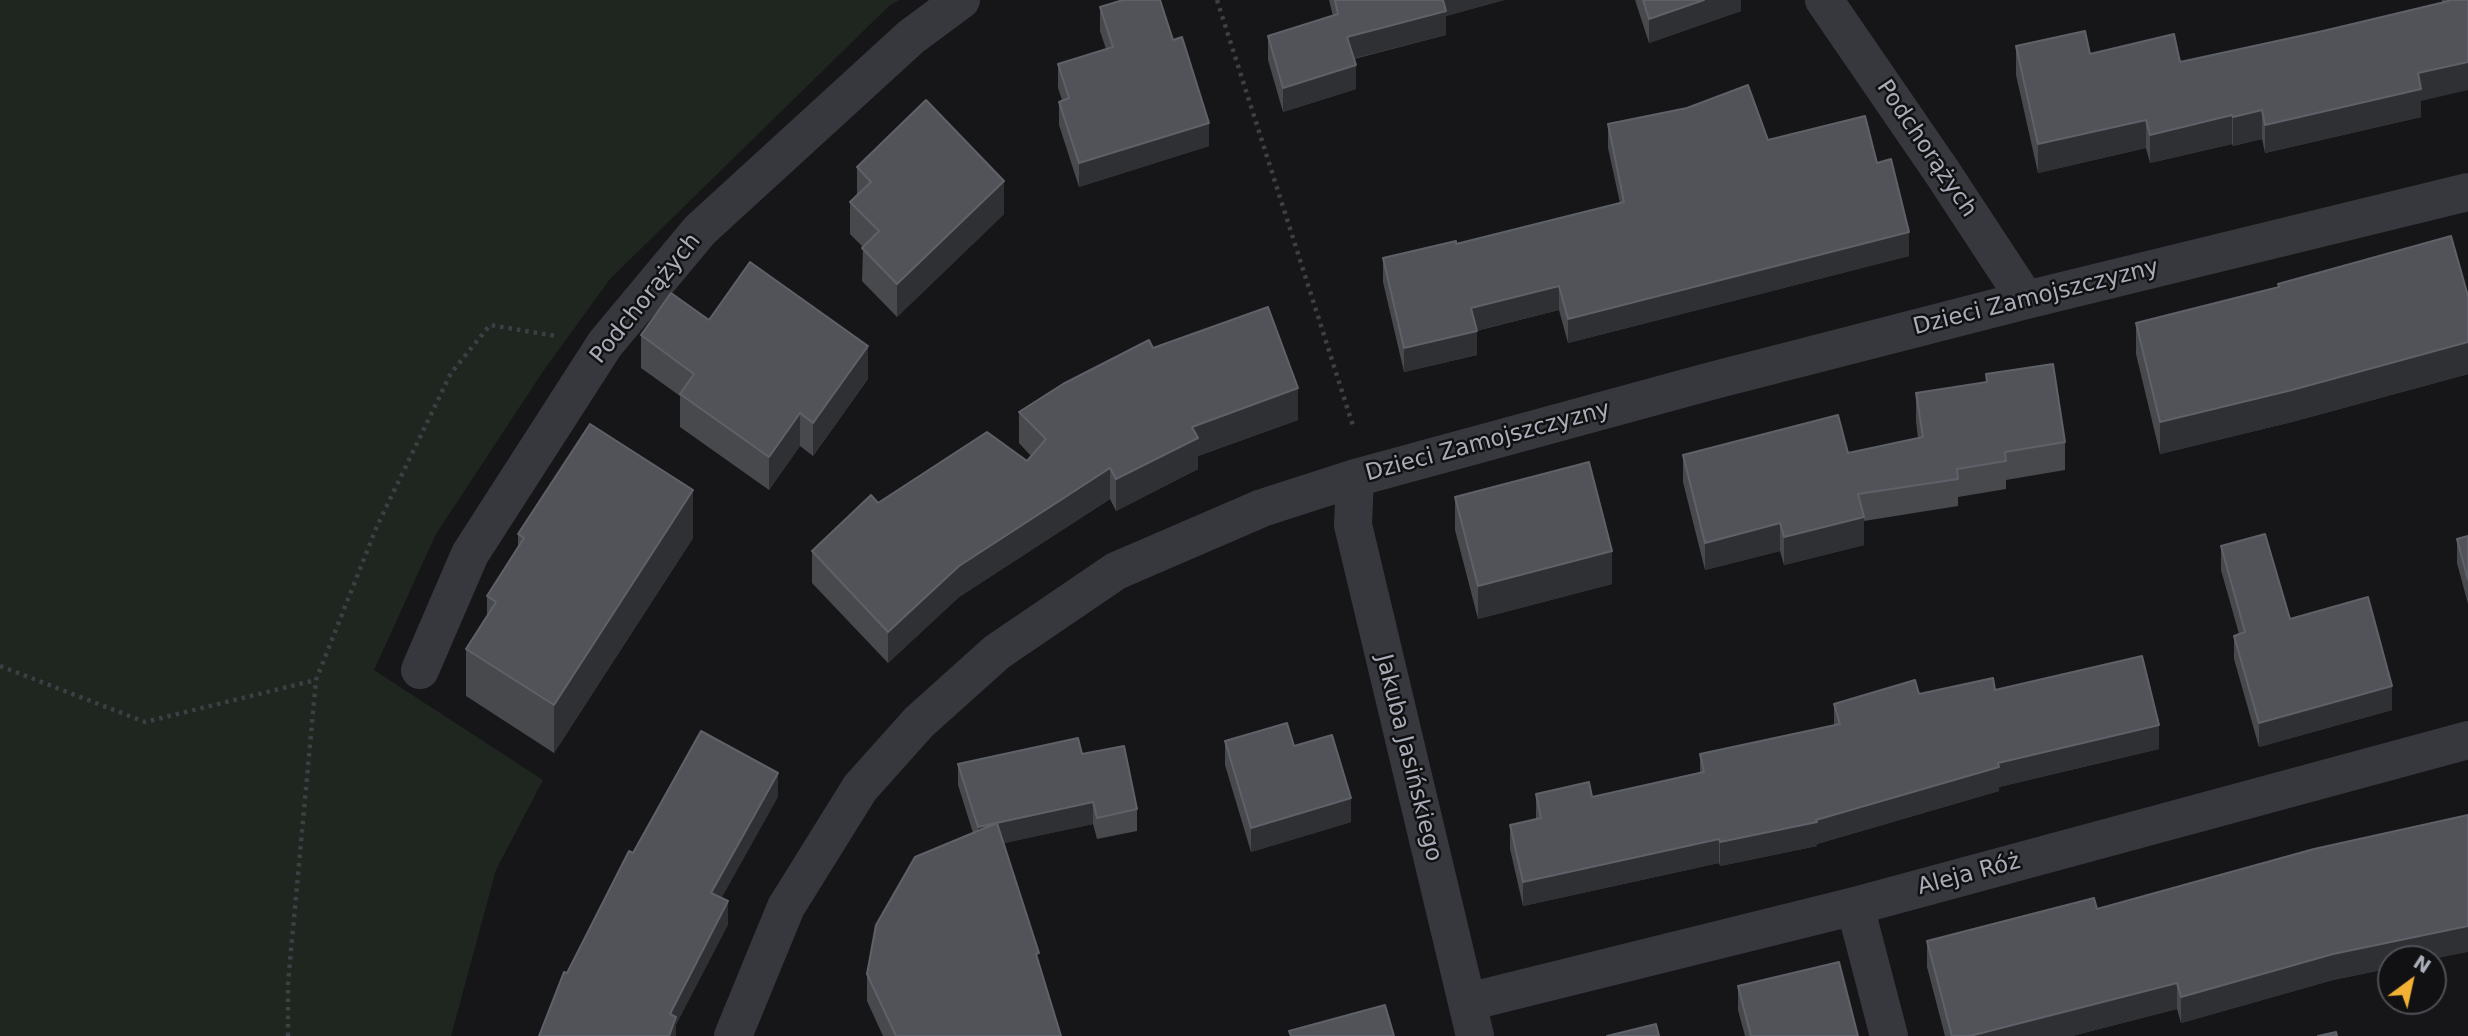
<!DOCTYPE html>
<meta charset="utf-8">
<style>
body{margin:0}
#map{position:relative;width:2468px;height:1036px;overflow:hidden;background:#161618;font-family:"DejaVu Sans",sans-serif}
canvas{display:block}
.north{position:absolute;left:2377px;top:945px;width:70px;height:70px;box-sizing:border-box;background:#111113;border:2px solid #4d4f55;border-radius:50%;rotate:33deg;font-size:19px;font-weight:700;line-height:28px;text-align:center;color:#a8adb8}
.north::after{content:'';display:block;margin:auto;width:24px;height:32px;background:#f2b134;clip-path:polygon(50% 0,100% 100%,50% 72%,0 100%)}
</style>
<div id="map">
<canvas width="2468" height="1036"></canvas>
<div class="north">N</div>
</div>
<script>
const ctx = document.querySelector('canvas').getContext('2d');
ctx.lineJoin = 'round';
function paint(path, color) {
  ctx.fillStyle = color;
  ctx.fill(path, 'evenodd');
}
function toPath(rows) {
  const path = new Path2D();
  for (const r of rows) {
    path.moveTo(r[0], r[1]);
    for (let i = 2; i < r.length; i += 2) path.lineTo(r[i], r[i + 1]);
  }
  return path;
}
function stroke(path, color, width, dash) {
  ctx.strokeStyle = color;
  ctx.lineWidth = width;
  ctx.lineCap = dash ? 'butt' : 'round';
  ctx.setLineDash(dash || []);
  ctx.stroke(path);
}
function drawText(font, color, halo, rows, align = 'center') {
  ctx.font = font + ' "DejaVu Sans",sans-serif';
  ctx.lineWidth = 5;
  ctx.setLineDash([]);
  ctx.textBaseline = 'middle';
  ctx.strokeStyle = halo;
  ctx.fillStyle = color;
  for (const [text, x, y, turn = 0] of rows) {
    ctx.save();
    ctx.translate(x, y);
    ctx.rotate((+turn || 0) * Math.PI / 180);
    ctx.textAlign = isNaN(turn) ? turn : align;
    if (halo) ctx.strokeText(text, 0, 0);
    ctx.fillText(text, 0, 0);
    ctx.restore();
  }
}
paint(toPath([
 [0,0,900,0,890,5,610,279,544,370,436,534,374,670,543,780,496,870,451,1036,0,1036]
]), '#1e261f');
stroke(toPath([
 [1217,0,1354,429],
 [0,666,145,722,316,680],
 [288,1036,288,983,316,680,377,526,451,373,490,325,556,336]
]), '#3d3f44', 4.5, [3.5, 5]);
stroke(toPath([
 [1824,0,1942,172,2026,300],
 [1355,478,1353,525,1475,1036],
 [420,670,470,554,605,344,700,230,911,37,961,0],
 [1855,906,1889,1036],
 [1468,1002,1855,906,2468,740],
 [733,1036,786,907,860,788,919,722,997,652,1116,571,1262,508,1355,478,1711,381,2026,300,2468,192]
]), '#37383d', 38);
paint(toPath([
 [1329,0,1504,0,1446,16,1446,35,1354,59,1356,89,1283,112,1268,60,1268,36,1333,16],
 [1635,0,1741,0,1741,11,1649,43],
 [2442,0,2468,0,2421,101,2421,117,2265,153,2262,139,2233,146,2232,144,2150,163,2146,148,2038,173,2016,75,2016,46,2090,54,2180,62,2323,31,2442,3],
 [1100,7,1209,146,1079,187,1059,125,1059,102,1062,100,1058,88,1058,64,1106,49,1100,31],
 [1608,124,1768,140,1877,163,1909,256,1568,343,1559,310,1476,331,1477,355,1404,372,1383,282,1383,258,1456,244,1620,203,1608,148],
 [857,167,1004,214,897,317,862,281,863,247,850,234,850,202,857,196],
 [2278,284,2468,296,2468,374,2292,422,2160,454,2136,354,2136,323,2278,288],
 [709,320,868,379,813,456,800,446,769,490,680,427,680,396,641,368,641,335],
 [1153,348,1298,420,1198,456,1198,469,1116,511,1110,499,959,597,888,663,812,583,812,551,878,503,1027,461,1031,456,1019,443,1019,412],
 [1986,374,2065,442,2065,470,2006,480,2006,489,1958,497,1958,506,1864,521,1864,545,1784,565,1780,551,1705,570,1683,482,1683,455,1848,453,1918,438,1916,421,1916,393,1986,382],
 [1455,497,1612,584,1478,619,1455,530],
 [518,534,693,538,554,753,466,696,466,649,487,617,487,596,518,547],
 [2468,536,2468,604,2457,563,2457,539],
 [2221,546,2290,619,2392,710,2259,747,2234,659,2234,636,2239,634,2221,570],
 [1995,690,2159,749,1999,787,1999,791,1817,844,1817,846,1720,866,1719,863,1523,906,1510,849,1510,825,1536,819,1536,794,1592,797,1700,772,1700,754,1834,725,1834,704,1919,694],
 [1225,741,1351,822,1251,852,1225,765],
 [1082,754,1137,809,1137,831,1097,839,1093,824,1003,843,1061,1036,883,1036,867,1001,867,974,973,833,958,785,958,764],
 [2097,909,2391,959,2391,968,2333,980,2181,1023,2177,1009,2072,1036,1945,1036,1927,967,1927,941],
 [1738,986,1858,1036,1745,1036,1738,1010]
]), '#47494d');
paint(toPath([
 [1441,0,1504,0,1446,16,1446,35,1347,60,1347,37],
 [1704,0,1741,0,1741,11,1649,43,1649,19],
 [2468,62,2468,90,2421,101,2421,117,2265,153,2265,125,2418,73],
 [1356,65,1356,89,1283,112,1283,88],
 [2262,110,2262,139,2233,146,2233,117],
 [2232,115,2232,144,2150,163,2150,135],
 [2146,120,2146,148,2038,173,2038,144],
 [1209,123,1209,146,1079,187,1079,163],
 [1004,181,1004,214,897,317,897,284],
 [1909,232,1909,256,1568,343,1568,319],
 [1559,286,1559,310,1471,332,1471,308],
 [1477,331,1477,355,1404,372,1404,348],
 [2468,342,2468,374,2292,422,2160,454,2160,422],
 [868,346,868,379,813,456,813,423],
 [1298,388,1298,420,1198,456,1198,469,1116,511,1116,479,1192,427],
 [800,413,800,446,769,490,769,457],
 [1110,468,1110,499,959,597,888,663,888,632,959,566],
 [693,490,693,538,554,753,554,705],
 [1864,517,1864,545,1784,565,1784,537],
 [1780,523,1780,551,1705,570,1705,543],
 [1612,551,1612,584,1478,619,1478,586],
 [2392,686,2392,710,2259,747,2259,723],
 [2159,725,2159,749,1999,787,1999,791,1817,844,1817,846,1720,866,1720,842,1816,820,1998,763],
 [778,773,778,797,711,917,711,893],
 [1351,798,1351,822,1251,852,1251,828],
 [1093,802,1093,824,978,849,978,827],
 [1719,839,1719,863,1523,906,1523,882],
 [728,901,728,925,676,1025,676,1036,669,1036,670,1014],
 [2468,926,2468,952,2433,959,2391,959,2391,968,2333,980,2181,1023,2181,997,2333,954],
 [2177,983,2177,1009,2072,1036,1970,1036]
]), '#2f3033');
const building = toPath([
 [1123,0,1160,0,1173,40,1182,37,1209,123,1079,163,1059,102,1069,98,1058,64,1113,47,1100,7,1123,0],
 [1335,0,1443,0,1446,11,1347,37,1356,65,1283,88,1268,36,1338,14,1335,0],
 [1643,0,1704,0,1649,19,1643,0],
 [2448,0,2468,0,2468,62,2418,73,2421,89,2265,125,2262,110,2233,117,2232,115,2150,135,2146,120,2038,144,2016,46,2085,31,2090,54,2174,34,2180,62,2323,31,2449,1,2448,0],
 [1748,85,1768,140,1865,116,1877,163,1891,159,1909,232,1568,319,1559,286,1471,308,1477,331,1404,348,1383,258,1456,241,1456,244,1624,202,1608,124,1687,108,1748,85],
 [926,100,1004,181,897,284,862,248,879,231,850,202,871,182,857,167,926,100],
 [2451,236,2468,296,2468,342,2292,390,2160,422,2136,323,2279,287,2278,284,2451,236],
 [750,262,868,346,813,423,800,413,769,457,680,394,694,374,641,335,671,293,709,320,750,262],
 [1268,307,1298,388,1192,427,1198,438,1116,479,1110,468,959,566,888,632,812,551,871,495,878,503,987,432,1027,461,1046,439,1019,412,1063,384,1149,340,1153,348,1268,307],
 [2053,364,2065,442,2005,452,2006,461,1957,469,1958,479,1858,494,1864,517,1784,537,1780,523,1705,543,1683,455,1838,415,1848,453,1923,437,1916,393,1987,382,1986,374,2053,364],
 [590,424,693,490,554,705,466,649,496,602,487,596,524,538,518,534,590,424],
 [1589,462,1612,551,1478,586,1455,497,1589,462],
 [2265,534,2290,619,2368,597,2392,686,2259,723,2234,636,2245,632,2221,546,2265,534],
 [2468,536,2468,580,2457,539,2468,536],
 [2142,656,2159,725,1998,763,1999,767,1816,820,1817,822,1720,842,1719,839,1523,882,1510,825,1541,818,1536,794,1589,782,1592,797,1704,772,1700,754,1840,724,1834,704,1915,680,1919,694,1993,678,1995,690,2142,656],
 [1287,723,1294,746,1332,735,1351,798,1251,828,1225,741,1287,723],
 [701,731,778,773,711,893,728,901,670,1014,676,1017,669,1036,539,1036,564,972,567,973,629,851,633,853,701,731],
 [1078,738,1082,754,1124,746,1137,809,1097,818,1093,802,978,827,958,764,1078,738],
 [2468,815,2468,926,2333,954,2181,997,2177,983,1970,1036,1952,1036,1927,941,2094,898,2097,909,2314,849,2468,815],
 [997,823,1039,953,1036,954,1061,1036,896,1036,867,974,876,925,915,857,997,823],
 [1839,962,1858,1036,1751,1036,1738,986,1839,962],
 [1385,1005,1394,1036,1291,1036,1289,1031,1385,1005],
 [1656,1024,1659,1036,1607,1036,1656,1024],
 [2336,1032,2337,1036,2318,1036,2336,1032]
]);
paint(building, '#525359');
stroke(building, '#5f6168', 2);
drawText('23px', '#a8adb8', '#111113', [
 ["Podchorążych",1926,149,56],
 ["Dzieci Zamojszczyzny",2036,298,-14],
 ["Podchorążych",646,299,-51],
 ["Dzieci Zamojszczyzny",1488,442,-15],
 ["Jakuba Jasińskiego",1408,758,76],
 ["Aleja Róż",1969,875,-15]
]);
</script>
